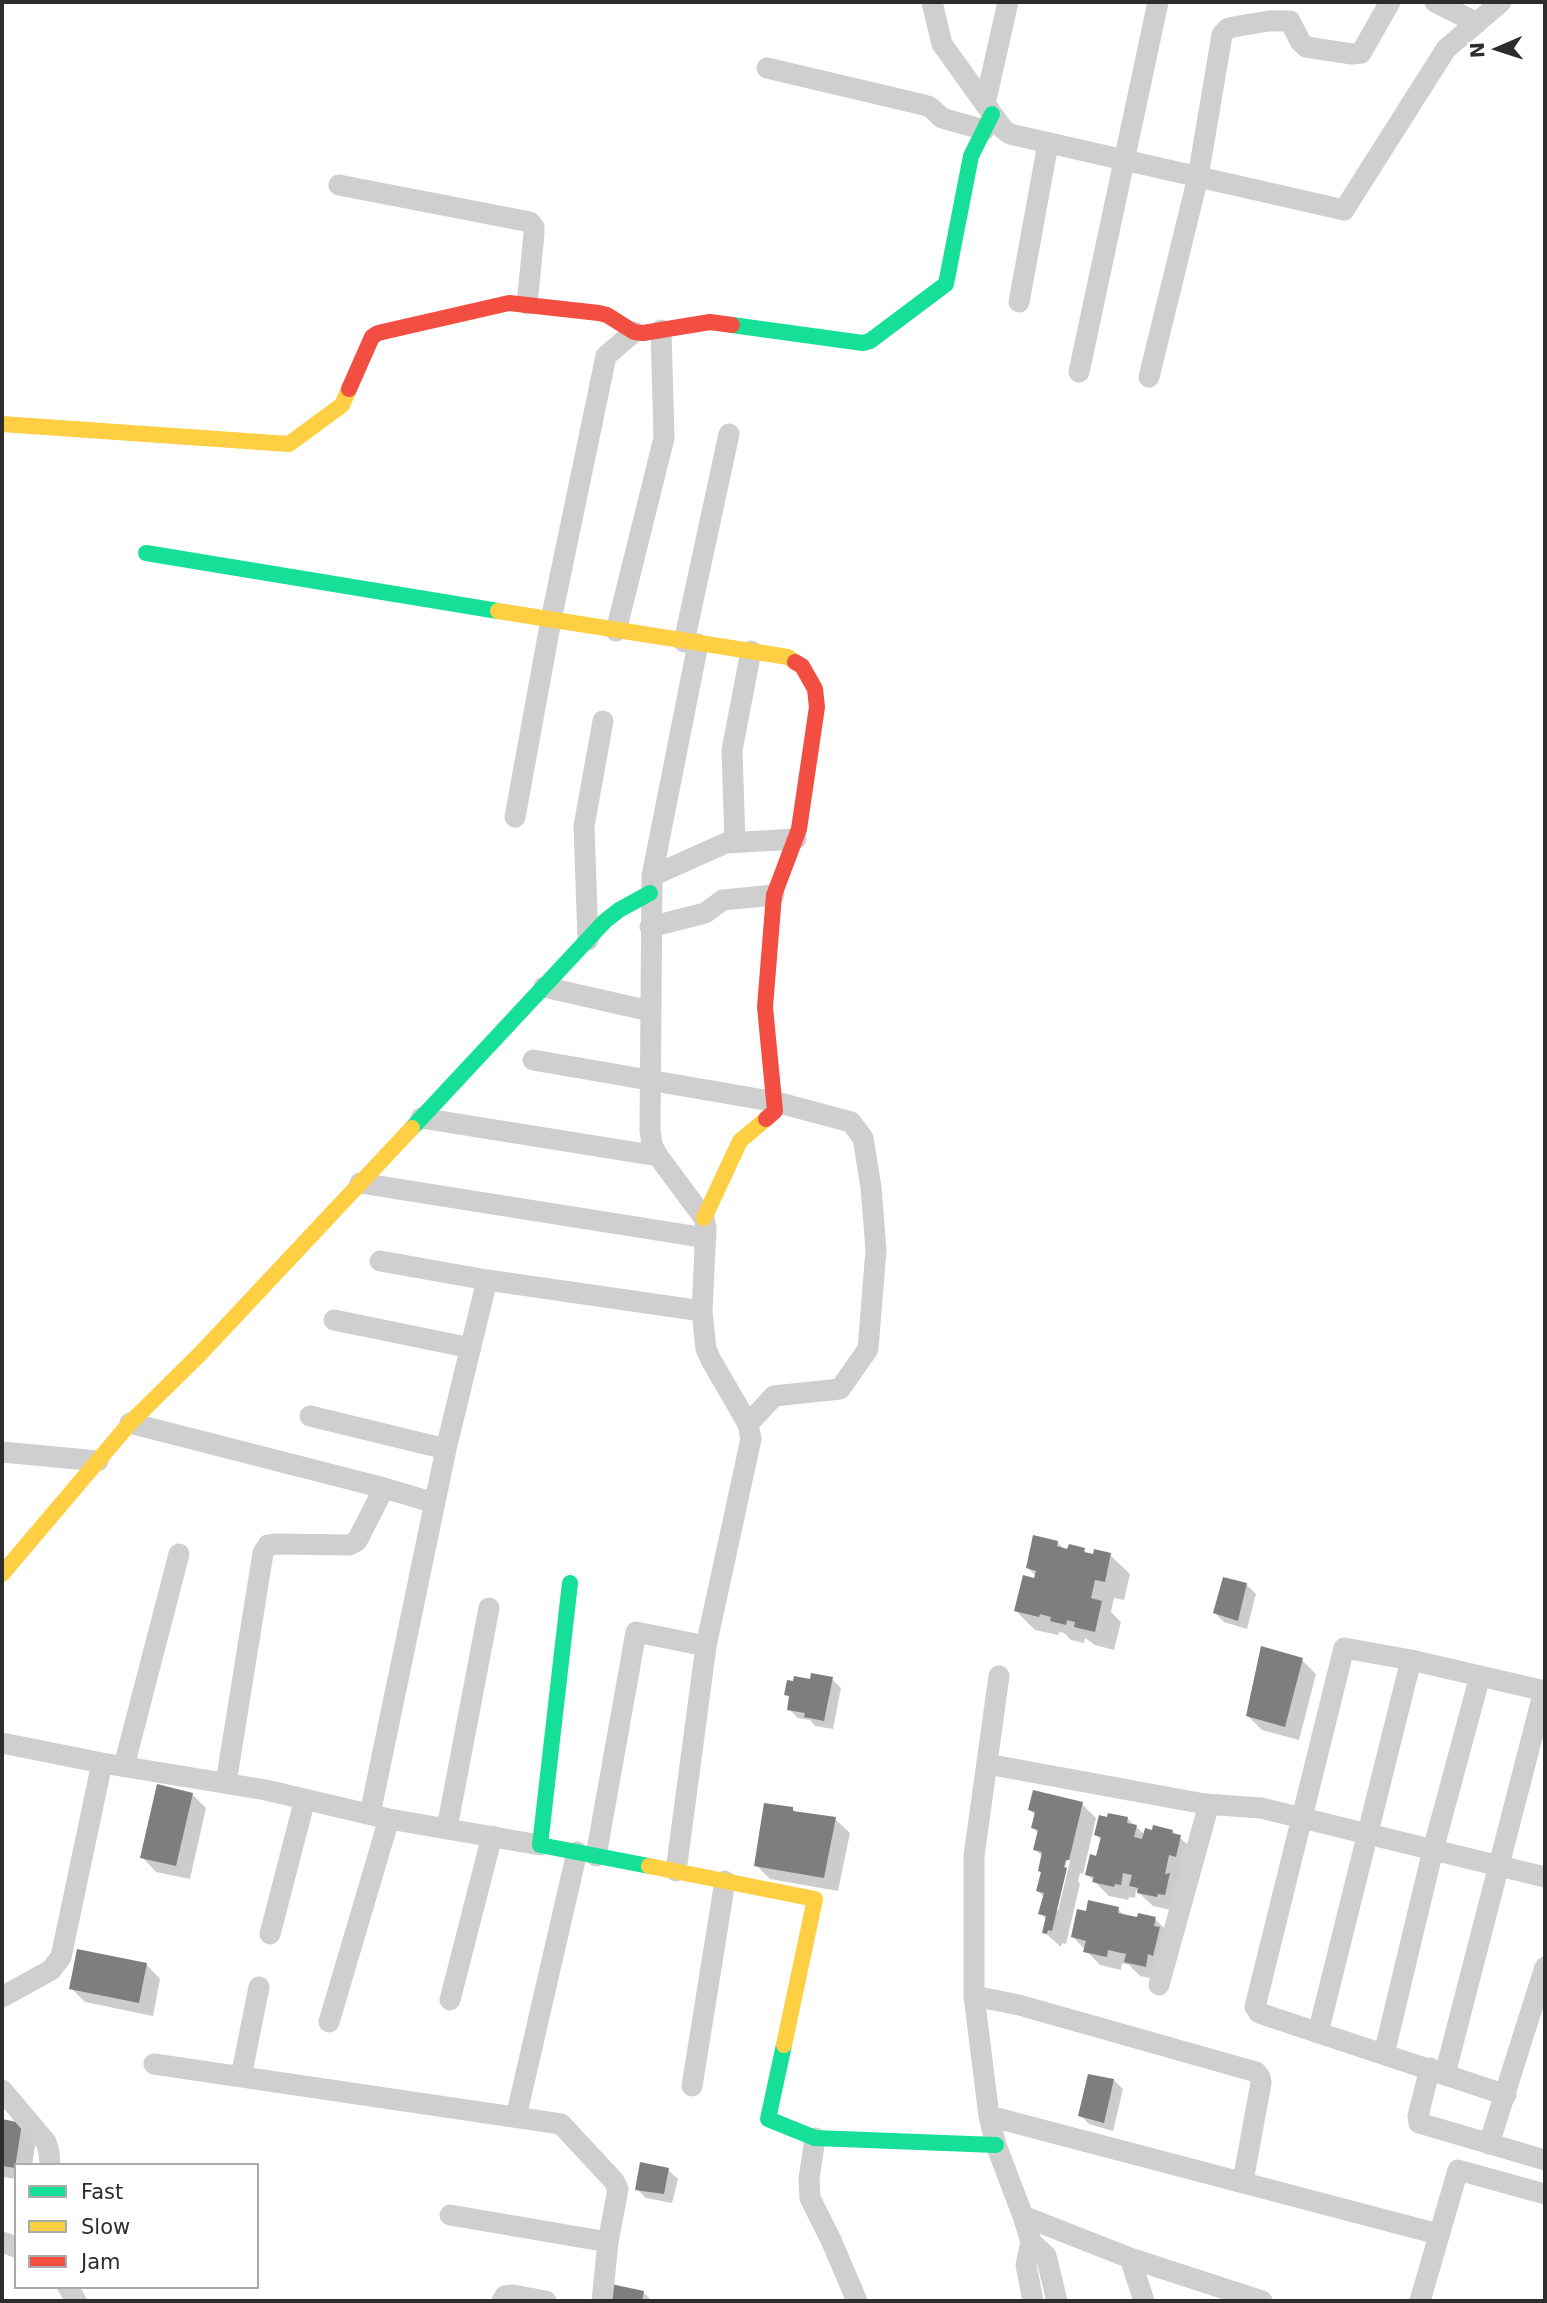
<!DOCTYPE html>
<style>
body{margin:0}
#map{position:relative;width:1547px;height:2303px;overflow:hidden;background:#fff;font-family:"DejaVu Sans",sans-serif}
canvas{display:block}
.frame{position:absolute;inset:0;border:4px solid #2d2d2d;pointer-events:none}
.legend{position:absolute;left:14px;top:2163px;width:245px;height:126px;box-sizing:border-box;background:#fff;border:2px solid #ababab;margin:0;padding:9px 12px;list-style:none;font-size:21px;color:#2d2d2d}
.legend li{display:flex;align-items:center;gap:14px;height:35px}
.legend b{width:35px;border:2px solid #ababab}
.north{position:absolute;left:1463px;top:14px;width:70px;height:70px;-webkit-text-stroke:5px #fff;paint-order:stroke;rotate:267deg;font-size:19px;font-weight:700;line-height:28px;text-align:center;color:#2d2d2d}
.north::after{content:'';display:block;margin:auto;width:24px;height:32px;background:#2d2d2d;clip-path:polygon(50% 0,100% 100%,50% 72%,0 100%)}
</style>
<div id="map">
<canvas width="1547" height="2303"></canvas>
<div class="frame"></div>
<ul class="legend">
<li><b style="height:9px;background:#16e098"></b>Fast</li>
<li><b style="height:9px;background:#ffcf43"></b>Slow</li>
<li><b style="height:9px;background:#f24e42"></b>Jam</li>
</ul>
<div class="north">N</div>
</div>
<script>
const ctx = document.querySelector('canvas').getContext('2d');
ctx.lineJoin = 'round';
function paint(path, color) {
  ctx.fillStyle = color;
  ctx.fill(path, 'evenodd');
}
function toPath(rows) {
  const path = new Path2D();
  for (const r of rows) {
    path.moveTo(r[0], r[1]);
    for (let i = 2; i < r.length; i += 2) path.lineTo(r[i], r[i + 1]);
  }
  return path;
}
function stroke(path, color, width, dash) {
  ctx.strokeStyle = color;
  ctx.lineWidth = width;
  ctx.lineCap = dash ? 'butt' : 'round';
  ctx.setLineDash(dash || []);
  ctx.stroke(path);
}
paint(toPath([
 [1057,1542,1065,1550,1084,1550,1089,1555,1110,1555,1130,1574,1124,1600,1114,1598,1111,1612,1121,1622,1114,1650,1095,1645,1085,1638,1084,1643,1071,1640,1064,1633,1059,1632,1058,1635,1035,1630,1016,1611,1036,1580,1037,1577,1027,1567],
 [1224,1579,1247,1585,1256,1594,1247,1629,1224,1622,1215,1613],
 [1302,1660,1316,1674,1299,1740,1262,1730,1248,1716],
 [832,1679,841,1688,833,1729,815,1726,810,1720,798,1718,789,1709,791,1698,786,1694],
 [192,1794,206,1808,190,1879,156,1872,142,1857],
 [1082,1804,1096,1818,1083,1874,1080,1873,1078,1881,1080,1884,1066,1944,1062,1943,1061,1947,1044,1932,1047,1920,1040,1913,1044,1897,1038,1891,1043,1874,1043,1857,1035,1849,1039,1834,1033,1828,1036,1816,1030,1810],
 [1067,1860,1070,1861,1058,1911,1055,1908],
 [792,1809,797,1813,835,1819,850,1833,838,1891,770,1879,756,1865],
 [1128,1819,1145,1835,1172,1831,1195,1851,1171,1910,1153,1906,1136,1890,1135,1898,1129,1897,1128,1900,1109,1896,1087,1874,1098,1858,1102,1841,1096,1835],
 [1118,1909,1125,1916,1155,1919,1169,1933,1160,1980,1140,1976,1129,1965,1122,1963,1121,1970,1100,1965,1073,1937,1087,1913],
 [146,1964,160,1979,153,2016,85,2002,71,1988],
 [1114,2080,1123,2089,1113,2131,1089,2124,1080,2115],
 [2,2121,21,2125,36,2139,32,2165,16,2165,16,2179,2,2177],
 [668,2170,678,2179,672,2203,646,2198,637,2189],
 [643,2292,652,2301,609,2301]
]), '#0003');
paint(toPath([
 [1033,1535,1058,1541,1057,1546,1067,1549,1069,1544,1085,1548,1084,1552,1093,1554,1094,1549,1111,1553,1105,1582,1095,1580,1091,1598,1102,1601,1095,1632,1074,1627,1075,1622,1067,1620,1066,1625,1050,1621,1051,1617,1040,1614,1039,1617,1014,1611,1023,1575,1034,1578,1036,1571,1026,1568],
 [1223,1577,1247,1583,1238,1621,1213,1613],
 [1261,1646,1303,1658,1285,1727,1246,1716],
 [811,1673,833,1677,824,1721,804,1717,805,1713,787,1710,789,1696,784,1695,787,1680,793,1681,794,1676,810,1679],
 [157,1784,193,1793,176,1866,140,1858],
 [1033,1790,1083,1802,1069,1860,1066,1860,1064,1867,1067,1868,1052,1931,1048,1930,1047,1934,1042,1933,1046,1916,1038,1914,1044,1893,1036,1891,1041,1872,1038,1871,1042,1852,1033,1850,1038,1830,1031,1828,1035,1812,1028,1810],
 [764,1803,793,1807,793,1811,836,1817,824,1878,754,1866],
 [1108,1813,1128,1817,1127,1823,1137,1825,1134,1837,1142,1839,1145,1828,1152,1830,1153,1825,1173,1830,1172,1833,1181,1835,1176,1857,1169,1855,1165,1874,1170,1873,1165,1895,1158,1894,1157,1897,1137,1893,1138,1888,1129,1886,1132,1875,1123,1873,1121,1885,1115,1884,1114,1887,1092,1882,1094,1877,1085,1875,1090,1854,1096,1856,1101,1837,1094,1835,1099,1815,1107,1817],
 [1088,1900,1119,1907,1118,1913,1137,1917,1138,1913,1156,1917,1154,1926,1160,1927,1153,1956,1148,1954,1146,1967,1124,1962,1126,1954,1108,1950,1107,1957,1083,1952,1086,1941,1071,1937,1077,1909,1086,1911],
 [77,1949,147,1963,139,2003,69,1989],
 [1088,2074,1114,2079,1104,2123,1078,2116],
 [2,2119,22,2123,15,2168,2,2166],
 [640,2162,669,2168,664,2194,635,2190],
 [611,2284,644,2291,642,2301,607,2301]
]), '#7e7e7e');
stroke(toPath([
 [932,2,942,44,1003,129,1010,134,1344,210,1446,49,1501,2],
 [1435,2,1477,23],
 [767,68,924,105,930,107,942,118,984,130],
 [985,104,1008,2],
 [339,185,530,222,534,227,534,234,527,304],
 [1019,302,1048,144],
 [1079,372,1158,2],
 [1149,377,1198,177,1222,35,1227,29,1233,27,1269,21,1290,21,1300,41,1306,47,1352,54,1361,53,1390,2],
 [616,631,664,438,661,330],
 [684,642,729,434],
 [698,644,652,876,650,1130,652,1145,658,1156,704,1218,706,1227,702,1311,706,1349,711,1360,748,1424,751,1439,706,1646],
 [515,817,551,620,606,356,634,332],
 [735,842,732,750,751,651],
 [652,876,726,843,796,839],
 [650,927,705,913,723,900,774,895],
 [588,940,584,826,603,721],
 [544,987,650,1011],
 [533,1060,776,1102,851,1122,863,1138,871,1187,876,1250,868,1349,840,1389,774,1396,748,1424],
 [421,1118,658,1156],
 [360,1183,706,1238],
 [380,1261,487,1280,702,1311],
 [334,1320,471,1348],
 [310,1416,446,1449],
 [130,1423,384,1488,435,1503],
 [2,1452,98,1461],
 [999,1676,974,1856,974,1996,989,2116,996,2145,1023,2216],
 [2,1743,102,1763,266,1790,389,1819,540,1845],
 [987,1764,1205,1804,1261,1808,1545,1877],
 [124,1766,179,1554],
 [226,1783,263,1553,268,1545,277,1544,349,1545,357,1541,384,1488],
 [370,1814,446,1449,487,1280],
 [447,1828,489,1608],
 [596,1856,636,1632,706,1646,676,1871],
 [270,1934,305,1799],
 [1159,1985,1209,1804],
 [974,1996,1019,2005,1256,2072,1260,2077,1261,2083,1243,2181],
 [2,1997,51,1970,61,1957,102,1763],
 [450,2000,492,1836],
 [329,2022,389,1819],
 [1318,2033,1411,1660],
 [1384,2054,1433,1850,1480,1676],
 [154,2064,561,2124,614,2181,618,2189,608,2242],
 [1430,2068,1418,2116,1419,2123,1545,2160],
 [1445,2074,1544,1691],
 [241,2077,259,1987],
 [692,2086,725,1881],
 [2,2090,46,2142,49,2152,50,2165],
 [1506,2095,1259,2013,1255,2007,1344,1648,1411,1660,1545,1691],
 [989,2116,1438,2234],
 [516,2117,577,1852],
 [815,2138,809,2179,810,2198,831,2240,857,2301],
 [1489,2144,1545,1967],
 [450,2215,608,2242,602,2301],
 [2,2242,16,2247],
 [1031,2242,1046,2256,1057,2301],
 [1130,2258,1144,2301],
 [68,2287,76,2301],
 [502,2301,505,2296,513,2295,546,2301],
 [1033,2301,1026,2265,1031,2242,1023,2216,1130,2258,1262,2301],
 [1420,2301,1458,2170,1545,2194]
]), '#cfcfcf', 21);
stroke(toPath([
 [732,325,863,343,870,341,946,284,971,156,992,114],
 [146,553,498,611],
 [412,1128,605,921,619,910,650,893],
 [570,1583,540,1845,649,1866],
 [784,2045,768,2119,815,2138,996,2145]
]), '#16e098', 16);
stroke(toPath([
 [2,424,289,444,342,405,349,389],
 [498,611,788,657,795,662],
 [704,1218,740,1141,766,1119],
 [2,1574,130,1423,200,1354,412,1128],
 [649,1866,815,1899,784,2045]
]), '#ffcf43', 16);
stroke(toPath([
 [349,389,372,337,378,333,509,303,599,313,607,315,634,332,643,333,710,322,732,325],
 [766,1119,775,1111,765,1007,774,895,799,829,817,707,815,689,802,666,795,662]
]), '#f24e42', 16);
</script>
